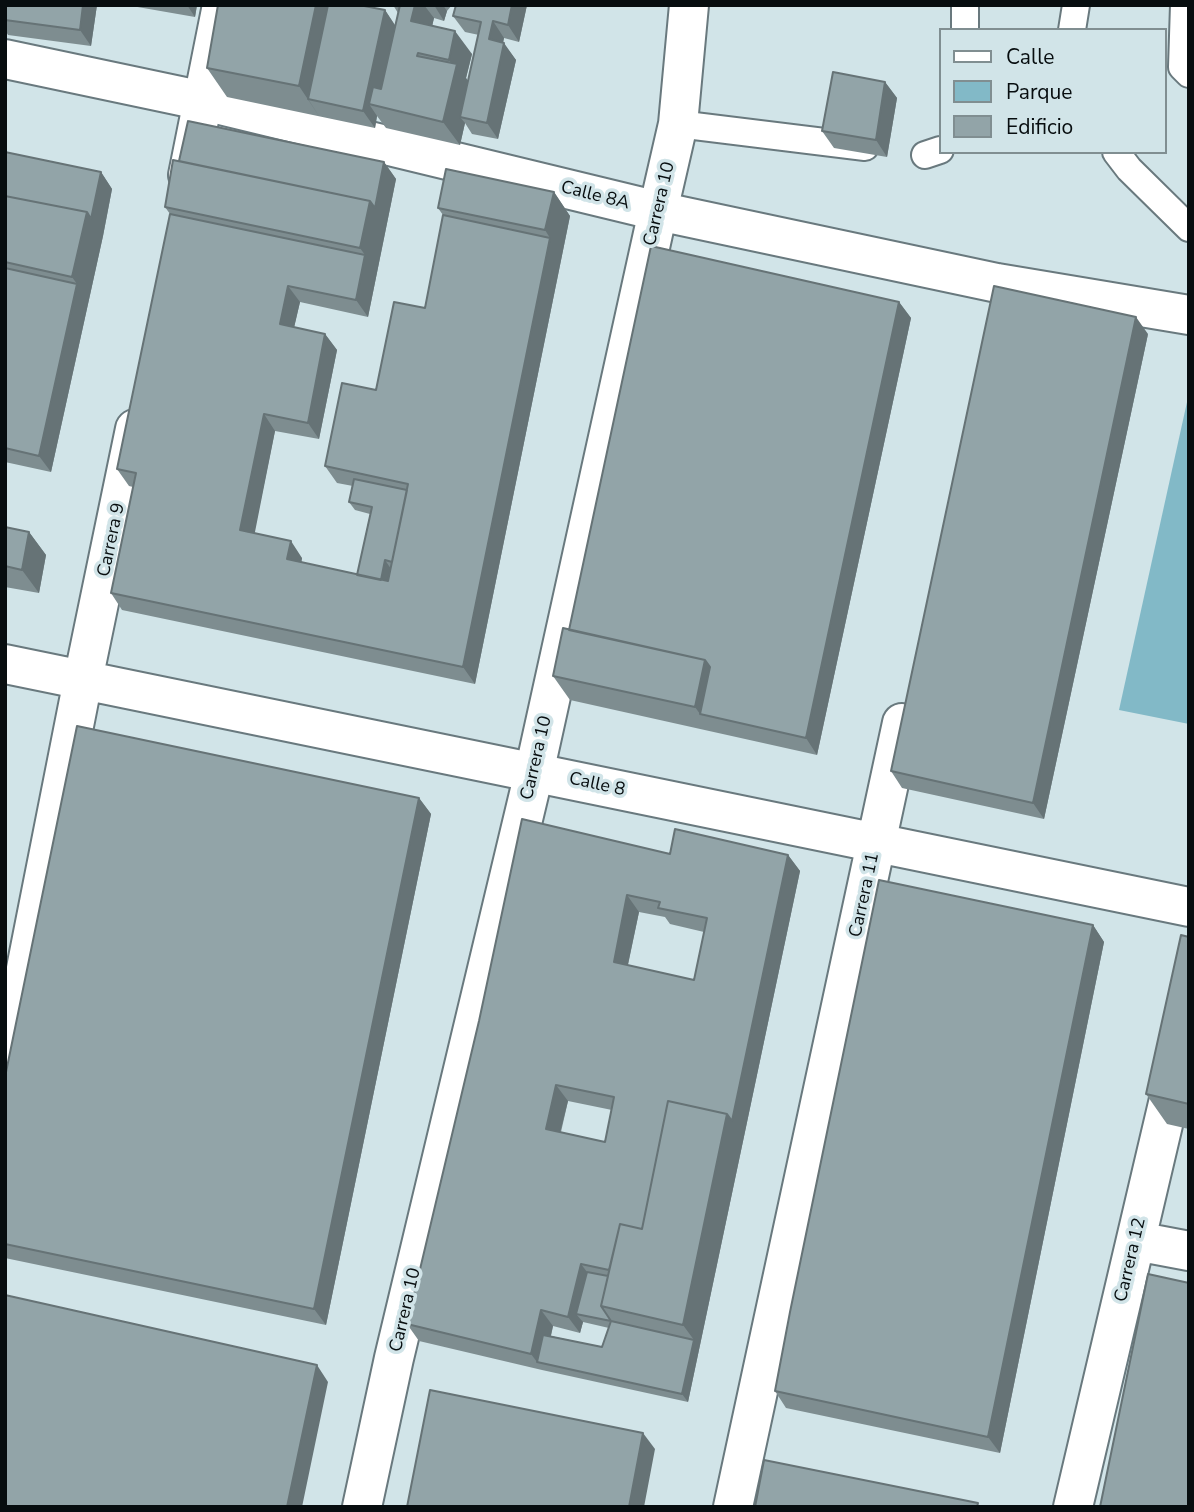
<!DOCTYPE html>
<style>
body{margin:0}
#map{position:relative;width:1194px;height:1512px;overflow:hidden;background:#d1e4e8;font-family:"Nunito Sans",sans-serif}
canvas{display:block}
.frame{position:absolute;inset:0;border:7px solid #070d0f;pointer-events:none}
.legend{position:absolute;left:939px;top:28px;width:228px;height:126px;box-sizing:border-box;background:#d1e4e8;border:2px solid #808e91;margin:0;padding:9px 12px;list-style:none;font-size:21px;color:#070d0f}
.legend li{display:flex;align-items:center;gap:14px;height:35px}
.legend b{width:35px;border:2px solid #808e91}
</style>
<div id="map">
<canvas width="1194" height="1512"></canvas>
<div class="frame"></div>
<ul class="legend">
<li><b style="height:9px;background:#fff"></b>Calle</li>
<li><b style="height:19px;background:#82b9c7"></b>Parque</li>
<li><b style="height:19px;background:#92a4a8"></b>Edificio</li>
</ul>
</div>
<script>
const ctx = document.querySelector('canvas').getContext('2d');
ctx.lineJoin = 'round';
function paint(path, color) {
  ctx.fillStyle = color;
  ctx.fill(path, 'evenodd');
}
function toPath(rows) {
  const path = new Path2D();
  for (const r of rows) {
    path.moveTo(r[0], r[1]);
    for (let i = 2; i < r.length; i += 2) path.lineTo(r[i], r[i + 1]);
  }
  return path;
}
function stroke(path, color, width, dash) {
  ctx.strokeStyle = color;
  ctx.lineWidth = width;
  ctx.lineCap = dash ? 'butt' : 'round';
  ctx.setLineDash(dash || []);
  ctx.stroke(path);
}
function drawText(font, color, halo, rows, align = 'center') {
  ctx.font = font + ' "Nunito Sans",sans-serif';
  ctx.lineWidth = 7;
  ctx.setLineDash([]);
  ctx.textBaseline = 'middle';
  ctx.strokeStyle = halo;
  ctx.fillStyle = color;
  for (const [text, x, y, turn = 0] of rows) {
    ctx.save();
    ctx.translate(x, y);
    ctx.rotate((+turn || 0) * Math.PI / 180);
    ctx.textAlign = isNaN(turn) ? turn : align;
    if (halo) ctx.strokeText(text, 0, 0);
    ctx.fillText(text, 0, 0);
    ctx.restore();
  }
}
paint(toPath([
 [1189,393,1189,724,1119,710]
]), '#82b9c7');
const service = toPath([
 [1184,5,1182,67,1189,74],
 [965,30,965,5],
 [1072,30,1076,5],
 [678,124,865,147],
 [1116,152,1129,169,1189,228],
 [925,155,940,150]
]);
const pedestrian = toPath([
 [5,59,204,101,658,211,997,283,1189,315]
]);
const minor = toPath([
 [188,175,222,5],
 [5,664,1189,907],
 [5,1075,83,680,135,429],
 [1136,1241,1189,1251],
 [733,1507,902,723],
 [1073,1507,1189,1014]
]);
const tertiary = toPath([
 [362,1507,394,1358,534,773,658,211,678,124,689,5]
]);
stroke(service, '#69797e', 30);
stroke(pedestrian, '#69797e', 42);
stroke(minor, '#69797e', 42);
stroke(tertiary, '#69797e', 42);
stroke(service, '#fff', 26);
stroke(pedestrian, '#fff', 38);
stroke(minor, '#fff', 38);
stroke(tertiary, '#fff', 38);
paint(toPath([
 [5,5,97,5,91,46,8,35,5,30],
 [126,5,197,5,195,17],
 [393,5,452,5,447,11,444,21,434,18,432,26,472,54,466,78,468,81,479,35,465,32,453,16,527,5,519,42,504,38,503,43,516,60,498,139,472,134,465,123,460,145,386,128,377,116,375,128,227,97,207,68,371,8,385,10,395,25,398,13],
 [885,82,897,98,887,157,834,148,822,131],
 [5,152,101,172,112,189,103,236,51,472,5,462],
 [179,161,384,162,396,179,368,317,300,302,294,327,325,334,337,350,319,439,275,431,254,533,302,558,301,563,357,575,370,514,355,510,349,502,353,486,337,483,325,466,376,390,425,308,443,215,438,208,554,192,570,216,475,684,122,610,111,593,133,487,129,486,117,469,170,214,165,207],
 [899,302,911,318,817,755,570,700,553,676,569,630],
 [1148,334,1044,819,902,788,891,771],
 [5,527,29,532,46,555,39,593,5,587],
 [419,798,431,814,326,1325,5,1258,5,1077],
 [670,854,788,855,800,871,688,1402,542,1370,419,1341,407,1324,479,1021],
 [639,912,665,917,670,924,704,932,694,980,628,965],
 [568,1101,612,1110,605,1142,561,1132],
 [583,1322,609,1328,602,1347,551,1336,553,1326,580,1333],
 [1093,925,1104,942,1000,1453,786,1408,775,1391],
 [1189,937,1189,1129,1167,1124,1146,1094]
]), '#7e8d90');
paint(toPath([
 [83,5,97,5,91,46,80,30],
 [187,5,197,5,195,17],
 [316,5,342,5,308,99,319,116,299,86],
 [415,5,424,5,434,18,428,44,411,21],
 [434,5,443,5,447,11,444,21],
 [512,5,527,5,519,42,508,25],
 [385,10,396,27,379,107,369,104,377,116,375,128,363,111],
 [493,21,504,38,500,56,489,39],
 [455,31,472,54,466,78,473,88,460,117,465,123,460,145,443,122,455,69,449,60],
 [504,43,516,60,498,139,487,123],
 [885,82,897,98,887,157,876,140],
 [384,162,396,179,368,317,356,300,365,255,360,248,370,201],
 [101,172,112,189,103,236,51,472,39,456,77,284,72,277,87,212],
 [554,192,570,216,475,684,463,667,550,238,545,230],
 [288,286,300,302,291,341,280,324],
 [899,302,911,318,817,755,806,738],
 [1136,317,1148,334,1044,819,1033,803],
 [325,334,337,350,319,439,308,423],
 [264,414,275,431,252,547,240,530],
 [29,532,46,555,39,593,22,570],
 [291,541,302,558,299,576,287,559],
 [385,560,391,569,385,595,380,586],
 [705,660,721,683,700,714,695,707],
 [419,798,431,814,326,1325,314,1309],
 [788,855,800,871,688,1402,682,1394,694,1340,683,1325,727,1114],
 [627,895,639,912,625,978,614,962],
 [1093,925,1104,942,1000,1453,988,1437],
 [556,1085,568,1101,557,1145,546,1129],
 [581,1264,593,1280,576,1314,583,1322,580,1333,568,1317],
 [541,1310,553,1326,544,1364,537,1362,531,1354],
 [317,1365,328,1382,302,1507,287,1507],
 [643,1433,655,1449,644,1507,629,1507]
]), '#667376');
const building = toPath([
 [5,5,83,5,80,30,5,20,5,5],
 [218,5,234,6,234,5,316,5,299,86,207,68,218,5],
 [328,5,359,5,385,10,363,111,308,99,328,5],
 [400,5,415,5,411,21,455,31,449,60,418,53,417,56,457,64,443,122,369,104,373,87,381,89,400,5],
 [456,5,512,5,508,25,493,21,489,39,504,43,487,123,460,117,481,22,453,16,456,5],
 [833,72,885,82,876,140,822,131,833,72],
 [188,121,384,162,375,208,370,201,179,161,188,121],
 [5,152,101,172,91,219,87,212,5,196,5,152],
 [173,160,370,201,360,248,165,207,173,160],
 [446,169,554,192,545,230,438,208,446,169],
 [5,196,87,212,72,277,5,262,5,196],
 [170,214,365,255,356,300,288,286,280,324,325,334,308,423,264,414,240,530,291,541,287,559,388,581,408,484,325,466,342,383,376,390,394,302,425,308,443,215,550,238,463,667,111,593,136,473,117,469,170,214],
 [651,246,899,302,806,738,700,714,710,667,705,660,569,630,651,246],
 [5,268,77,284,39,456,5,448,5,268],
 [994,286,1136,317,1033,803,891,771,994,286],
 [354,479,407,490,392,562,385,560,381,580,357,575,372,507,349,502,354,479],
 [5,527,29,532,22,570,5,566,5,527],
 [563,628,705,660,695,707,553,676,563,628],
 [77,726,419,798,314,1309,5,1244,5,1077,77,726],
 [522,819,670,854,675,829,788,855,732,1121,727,1114,668,1101,642,1229,620,1224,609,1270,581,1264,568,1317,541,1310,531,1354,407,1324,479,1021,522,819],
 [627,895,660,902,658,908,707,918,694,980,614,962,627,895],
 [556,1085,614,1097,605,1142,546,1129,556,1085],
 [879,880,1093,925,988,1437,775,1391,790,1312,879,880],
 [1181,935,1189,937,1189,1104,1146,1094,1181,935],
 [668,1101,727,1114,683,1325,601,1306,620,1224,642,1229,668,1101],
 [587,1272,608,1276,601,1306,611,1321,576,1314,587,1272],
 [1148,1274,1189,1283,1189,1507,1100,1507,1148,1274],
 [5,1295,317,1365,287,1507,5,1507,5,1295],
 [611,1321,694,1340,682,1394,537,1362,543,1335,602,1347,611,1321],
 [430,1390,643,1433,629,1507,407,1507,430,1390],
 [764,1460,978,1503,977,1507,755,1507,764,1460]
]);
paint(building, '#92a4a8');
stroke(building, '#667376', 2);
drawText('18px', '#070d0f', '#d1e4e8', [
 ["Calle 8A",595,196,14],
 ["Carrera 10",660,204,-77],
 ["Carrera 9",112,540,-78],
 ["Carrera 10",537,758,-77],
 ["Calle 8",597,785,12],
 ["Carrera 11",865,895,-78],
 ["Carrera 12",1131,1260,-77],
 ["Carrera 10",406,1310,-77]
]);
</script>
